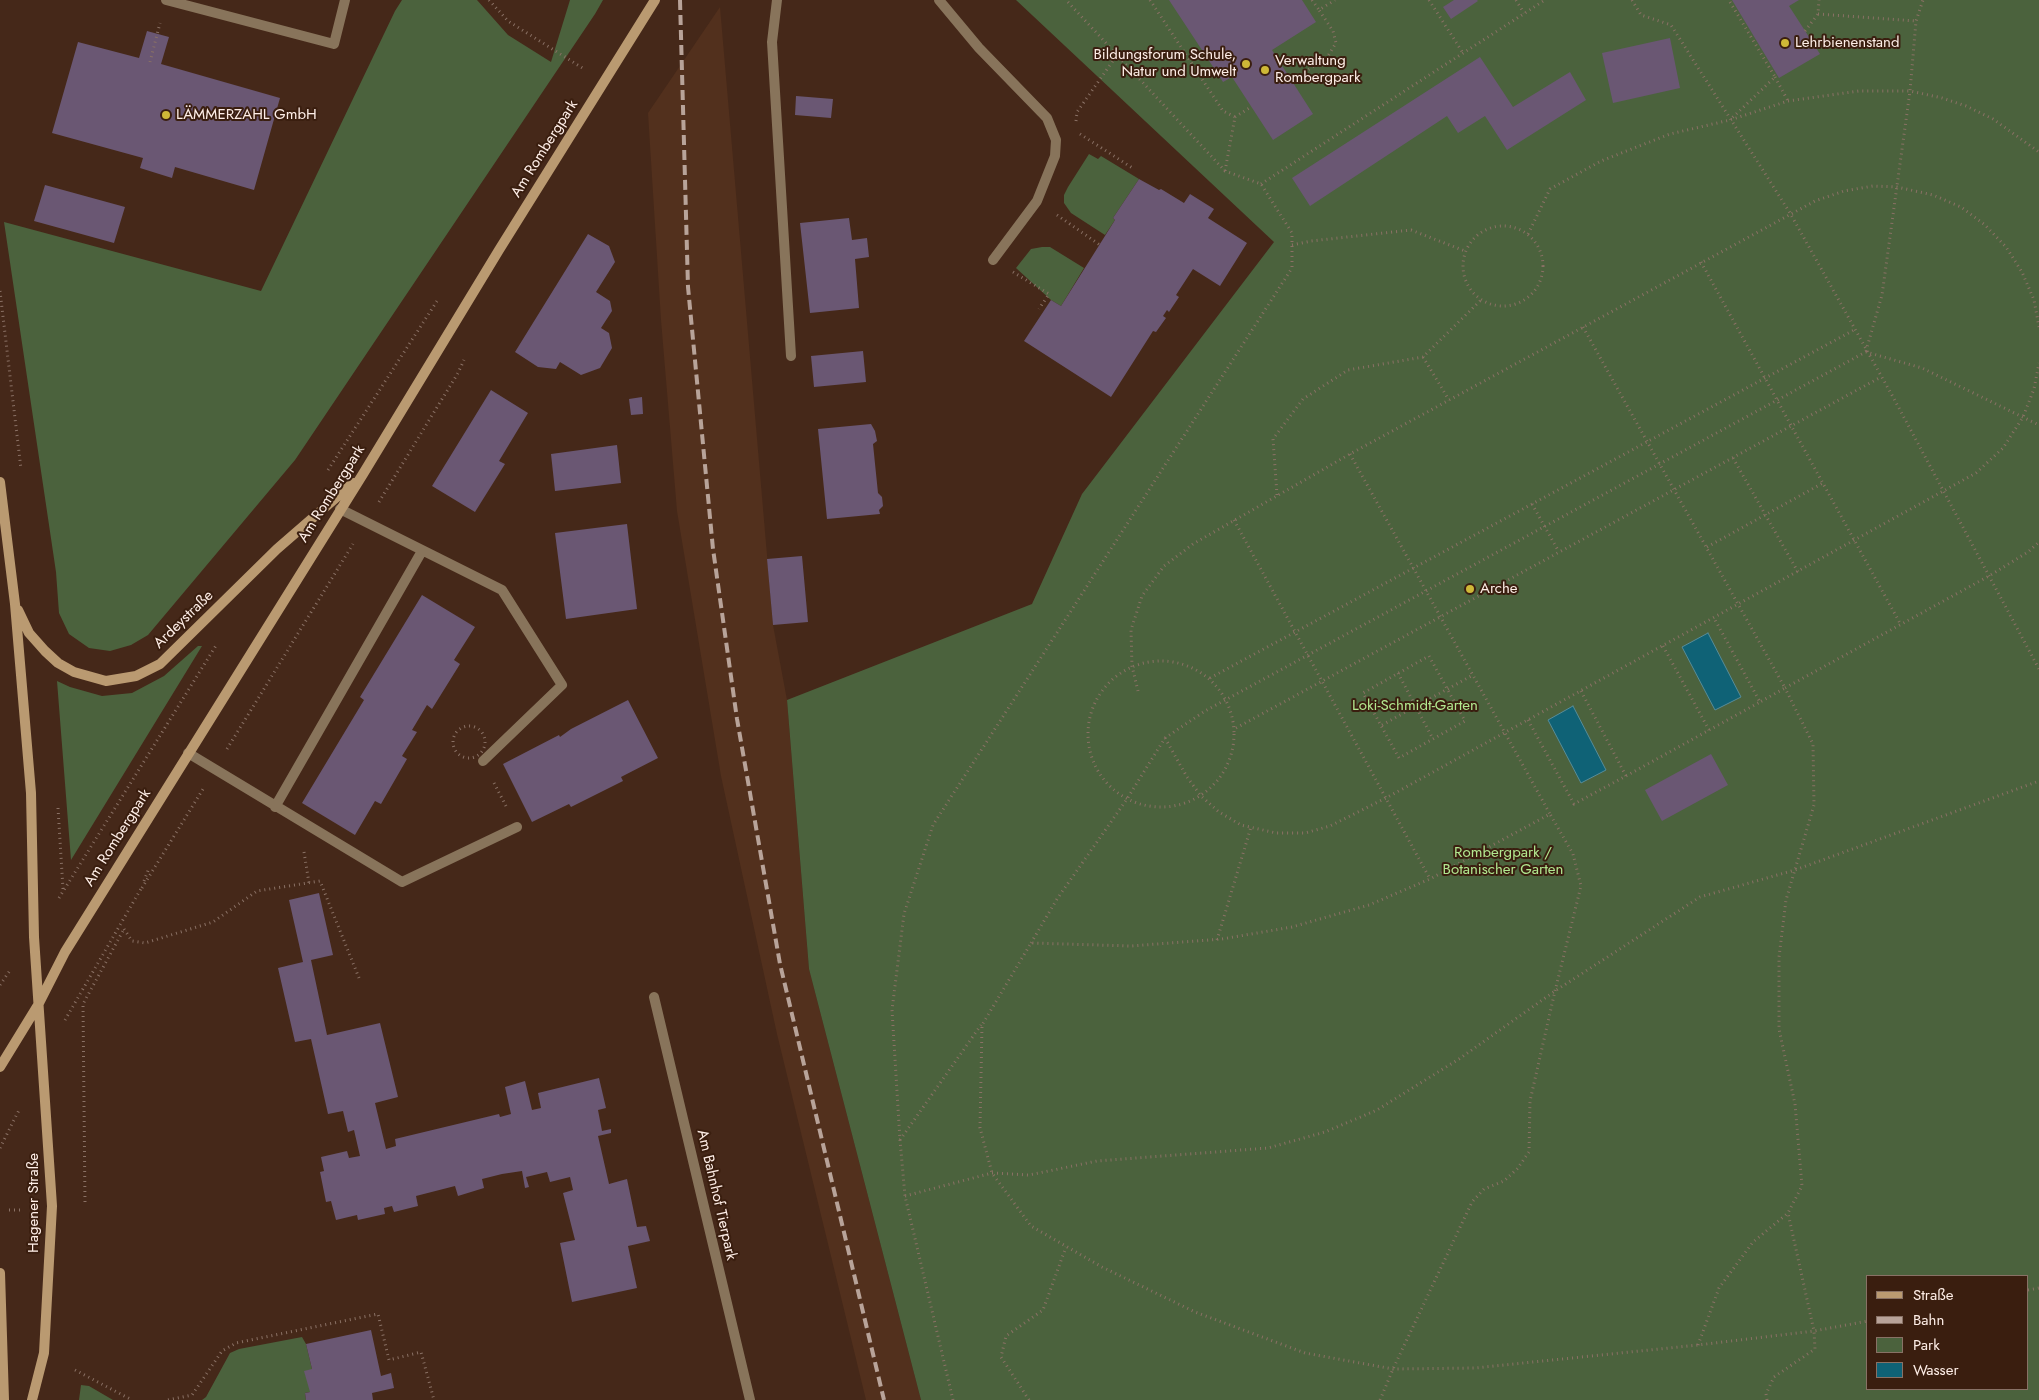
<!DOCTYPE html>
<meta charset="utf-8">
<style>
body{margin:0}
#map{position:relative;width:2039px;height:1400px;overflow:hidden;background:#452819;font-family:Jost,sans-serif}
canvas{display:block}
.legend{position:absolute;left:1866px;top:1275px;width:162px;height:115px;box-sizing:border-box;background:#3a1e0f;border:1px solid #887165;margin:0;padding:6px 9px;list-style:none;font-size:15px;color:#feeee7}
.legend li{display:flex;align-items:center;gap:10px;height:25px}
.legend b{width:25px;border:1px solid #887165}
</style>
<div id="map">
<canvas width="2039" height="1400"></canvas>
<ul class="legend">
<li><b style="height:6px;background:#ba9a71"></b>Straße</li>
<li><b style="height:6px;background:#b8a399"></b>Bahn</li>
<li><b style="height:14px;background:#4b623d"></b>Park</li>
<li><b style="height:14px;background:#0f6276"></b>Wasser</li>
</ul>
</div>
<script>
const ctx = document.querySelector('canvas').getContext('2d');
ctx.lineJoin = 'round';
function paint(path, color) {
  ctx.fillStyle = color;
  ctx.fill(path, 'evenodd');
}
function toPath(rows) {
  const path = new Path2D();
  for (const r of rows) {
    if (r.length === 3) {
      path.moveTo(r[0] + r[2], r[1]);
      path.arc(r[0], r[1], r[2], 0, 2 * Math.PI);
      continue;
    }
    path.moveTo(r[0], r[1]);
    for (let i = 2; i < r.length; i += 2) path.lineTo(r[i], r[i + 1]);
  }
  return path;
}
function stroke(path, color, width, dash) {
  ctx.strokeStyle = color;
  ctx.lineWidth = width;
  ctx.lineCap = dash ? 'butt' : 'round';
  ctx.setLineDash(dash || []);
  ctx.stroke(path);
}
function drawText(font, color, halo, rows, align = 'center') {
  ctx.font = font + ' Jost,sans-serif';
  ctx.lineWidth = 4;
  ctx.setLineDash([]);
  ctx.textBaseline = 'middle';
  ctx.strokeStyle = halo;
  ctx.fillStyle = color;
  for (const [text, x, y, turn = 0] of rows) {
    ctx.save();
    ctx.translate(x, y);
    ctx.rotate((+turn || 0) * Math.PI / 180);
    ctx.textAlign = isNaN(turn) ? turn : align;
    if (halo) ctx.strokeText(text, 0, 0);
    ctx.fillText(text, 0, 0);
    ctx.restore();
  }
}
paint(toPath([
 [720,7,773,625,787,700,809,969,921,1400,866,1400,777,1034,721,776,677,511,661,320,648,113]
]), '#52301d');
paint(toPath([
 [402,0,477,0,508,35,551,62,570,0,603,0,595,14,295,460,148,635,131,645,110,651,89,648,69,634,59,613,56,572,4,222,261,291,395,11],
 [1016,0,2039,0,2039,1400,921,1400,809,969,787,700,1032,604,1082,494,1274,242],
 [1868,1276,2028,1276,2028,1389,1868,1389],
 [1089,154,1098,159,1101,156,1139,179,1113,218,1115,220,1105,235,1071,213,1064,203,1064,195,1068,187],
 [1042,247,1050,247,1084,268,1061,306,1051,300,1016,268,1031,249],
 [198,646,202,646,71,860,57,681,70,687,102,696,132,693,164,676],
 [302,1337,306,1344,312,1369,310,1392,305,1393,306,1400,202,1400,206,1397,230,1353,239,1349],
 [81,1385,89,1386,113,1400,79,1400]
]), '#4b623d');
const water = toPath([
 [1708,633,1741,697,1715,710,1682,647,1708,633],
 [1573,706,1606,770,1581,783,1548,720,1573,706]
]);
paint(water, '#0f6276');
stroke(water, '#578c98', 1);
paint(toPath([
 [1169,0,1302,0,1316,22,1272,50,1313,114,1273,140,1232,77,1223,82],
 [1454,0,1477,0,1478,1,1451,19,1443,7],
 [1732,0,1799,0,1789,6,1820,54,1779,78],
 [147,31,169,37,161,64,280,98,254,190,175,167,172,178,140,168,143,158,52,133,78,42,139,58],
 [1670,38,1680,88,1613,103,1602,53],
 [1480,57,1513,107,1570,72,1586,100,1507,150,1485,116,1458,133,1447,116,1310,206,1292,178],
 [796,96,833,99,831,118,795,115],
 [1139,179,1159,190,1161,189,1184,203,1190,194,1214,209,1208,218,1247,243,1220,286,1193,269,1176,295,1179,297,1169,312,1167,310,1163,316,1166,318,1156,332,1153,331,1111,397,1024,341,1051,300,1061,306,1115,220,1113,218],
 [45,185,125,207,114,243,34,221],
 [849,218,852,240,867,238,869,257,855,259,859,308,810,313,800,223],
 [588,234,609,246,615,262,596,292,610,301,612,311,601,328,609,333,612,348,600,368,581,375,560,362,556,369,538,367,515,352],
 [863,351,866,382,814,387,811,356],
 [491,390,528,413,499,461,505,464,475,512,432,486],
 [642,397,643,414,631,415,629,399],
 [871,424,875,431,877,441,873,444,878,493,882,497,883,506,879,510,880,514,827,519,818,429],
 [617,445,621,483,555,491,551,454],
 [627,524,637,609,566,619,555,533],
 [802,556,808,622,773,625,767,559],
 [422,595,475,627,454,660,460,664,432,709,427,705,412,730,417,732,402,756,407,759,381,804,375,801,355,835,302,803,364,700,360,697],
 [628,700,658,758,621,777,623,781,571,807,569,804,532,822,503,764,559,735,560,737,571,729],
 [1711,754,1728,785,1662,821,1645,790],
 [319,893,333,955,311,960,327,1035,380,1023,398,1097,375,1103,386,1149,396,1146,395,1139,499,1114,500,1117,511,1114,505,1087,525,1081,532,1110,541,1108,538,1093,599,1078,606,1108,598,1110,602,1131,611,1129,611,1133,598,1136,609,1184,627,1179,637,1227,646,1226,650,1241,628,1246,637,1288,572,1302,560,1243,575,1240,563,1193,573,1190,570,1177,550,1182,547,1172,526,1177,529,1187,525,1188,522,1171,502,1174,482,1179,484,1188,458,1196,455,1186,416,1196,418,1206,394,1212,392,1206,384,1208,385,1214,358,1220,357,1215,336,1220,331,1201,326,1202,320,1172,324,1171,321,1157,347,1151,349,1158,360,1156,354,1130,348,1132,343,1111,328,1114,311,1039,295,1042,278,968,303,962,289,900],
 [371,1330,381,1376,391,1373,394,1388,372,1393,373,1400,306,1400,305,1393,310,1392,304,1371,312,1369,306,1344]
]), '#6a5773');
stroke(toPath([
 [489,0,508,21,584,69],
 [1150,0,1223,111,1235,117,1225,171],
 [1312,0,1319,10],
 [1429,0,1463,53],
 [1516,0,1524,13],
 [1632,0,1641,15,1671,25,1790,213,1893,397,2039,669],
 [1730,2,1775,77,1732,118],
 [1818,14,1916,21],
 [1805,31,1818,14,1819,0],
 [150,62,160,23],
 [1775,77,1788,101],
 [1292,81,1328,56,1336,43,1333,31,1319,10,1335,0],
 [1235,117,1251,107],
 [1076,121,1077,112,1117,55],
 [1080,134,1134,169],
 [1261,184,1545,0],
 [1057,215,1100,245],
 [1503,266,40],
 [1528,234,1550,189,1601,161,1670,134,1730,120,1788,101,1859,91,1910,91,1942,98,1966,106,1993,119,2039,152],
 [1292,245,1311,241,1411,230,1465,251],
 [1701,262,1901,625],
 [1013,272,1049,294,1039,309],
 [0,291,21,469],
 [1583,327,1785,688,1760,702],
 [1866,351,1882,295,1910,91,1916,21,1923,0],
 [1423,357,1449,400],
 [1350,454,1550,814],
 [1733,458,1798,572],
 [328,470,437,301],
 [1277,495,1273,439,1303,399,1348,370,1423,357,1481,300],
 [379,502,458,373,464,360],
 [1532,504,1559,552],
 [1234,520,1430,879],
 [1707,547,1823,483],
 [1663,646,1709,730],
 [1429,656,1465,721,1399,758,1363,693,1429,656],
 [1161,734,73],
 [1398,673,1433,739],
 [1210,678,1854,330],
 [1138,691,1132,666,1131,630,1142,596,1164,566,1193,544,1350,454,1815,201,1844,191,1873,186,1897,187,1933,195,1961,207,1985,225,2006,247,2022,272,2034,300,2039,327],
 [1581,691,1626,776],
 [1528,720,1574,804,1626,776,1760,702,1714,618],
 [1382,725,1473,675],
 [469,742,16],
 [1236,728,1881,377],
 [1165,738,1187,777,1201,796,1219,812,1241,825,1276,833,1305,833,1330,826,1386,798,1976,473,2003,448,2023,417,2034,389,2039,363],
 [227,749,353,544],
 [494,783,506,806],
 [58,808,63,889],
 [304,852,309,883],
 [144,881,149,868],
 [142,888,203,789],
 [59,898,217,644],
 [124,929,132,941,145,943,213,922,257,891,320,881,359,978],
 [1217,940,1251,827],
 [1031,943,1057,899,1127,799,1165,738,1205,711,1862,354,1866,352,1922,368,2039,425],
 [0,985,11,969],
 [65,1020,142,887],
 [900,1140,981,1025],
 [0,1148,20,1108],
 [905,1196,992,1173,1029,1175,1097,1161,1268,1148,1325,1132,1377,1110,1459,1059,1555,991,1700,897,1795,870,2039,781],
 [85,1202,83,1004,124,929],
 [9,1210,24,1210],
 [2028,1290,2039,1288],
 [1698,1345,1719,1288,1753,1242,1788,1213],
 [75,1370,132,1400],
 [168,1400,192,1395,222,1351,236,1343,378,1314,389,1360,421,1352,434,1400],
 [953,1400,905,1196,900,1140,892,1010,904,914,933,825,1292,268,1292,233,1261,184,1225,171,1066,0],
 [1029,1400,1001,1357,1006,1336,1043,1310,1066,1247],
 [1380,1400,1393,1369,1472,1202,1484,1189,1504,1181,1517,1169,1529,1152,1530,1101,1555,991,1581,886,1573,854,1550,814,1430,879,1369,905,1292,927,1222,939,1131,946,1031,943,982,1025,980,1128,992,1173,1031,1226,1102,1267,1195,1312,1305,1353,1393,1369,1475,1368,1698,1345,1814,1331,1868,1321],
 [1767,1400,1766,1394,1774,1377,1815,1349,1814,1331,1788,1213,1802,1186,1795,1104,1779,1029,1779,957,1786,900,1814,805,1813,744,1785,688,1989,576,2028,552,2039,542]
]), '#8a7165', 3, [1, 4]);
stroke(toPath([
 [166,0,334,44,345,0],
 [777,0,772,42,791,356],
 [939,0,979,48,1047,118,1056,140,1055,156,1037,201,993,260],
 [340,509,502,590,562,685,483,761],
 [188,753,402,882,517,827],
 [275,807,422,551]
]), '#88745b', 10);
stroke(toPath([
 [654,997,750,1400]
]), '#88745b', 10);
stroke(toPath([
 [0,482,15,604,31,793,34,937,52,1206,44,1353,32,1400],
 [18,610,29,633,45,651,58,663,74,672,106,681,136,676,160,664,277,549,353,483],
 [0,1067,38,1005,65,952,363,474,499,250,655,0],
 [0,1273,4,1400]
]), '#ba9a71', 10);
stroke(toPath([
 [680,0,688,287,713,549,737,719,780,964,884,1400]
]), '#b8a399', 4, [10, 5]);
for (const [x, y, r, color] of [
 [1785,43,5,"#cfb837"],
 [1246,64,5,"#cfb837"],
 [1265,70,5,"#cfb837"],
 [166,115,5,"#cfb837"],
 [1470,589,5,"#cfb837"]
]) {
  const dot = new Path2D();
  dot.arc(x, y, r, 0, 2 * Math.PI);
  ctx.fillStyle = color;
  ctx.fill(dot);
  stroke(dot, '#3a1e0f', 2);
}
drawText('15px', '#feeee7', '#3a1e0f', [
 ["Lehrbienenstand",1795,43],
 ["Bildungsforum Schule,",1236,55,"right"],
 ["Natur und Umwelt",1236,72,"right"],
 ["Verwaltung",1275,61],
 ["Rombergpark",1275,78],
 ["LÄMMERZAHL GmbH",176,115],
 ["Arche",1480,589]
], 'left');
drawText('15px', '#feeee7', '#3a1e0f', [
 ["Am Rombergpark",545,149,-58],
 ["Am Rombergpark",332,494,-58],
 ["Ardeystraße",184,620,-44],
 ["Am Rombergpark",118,838,-58],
 ["Am Bahnhof Tierpark",716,1195,77],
 ["Hagener Straße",34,1203,-90]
]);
drawText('15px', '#b2e890', '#3a1e0f', [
 ["Loki-Schmidt-Garten",1415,706],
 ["Rombergpark /",1503,853],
 ["Botanischer Garten",1503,870]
]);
</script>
